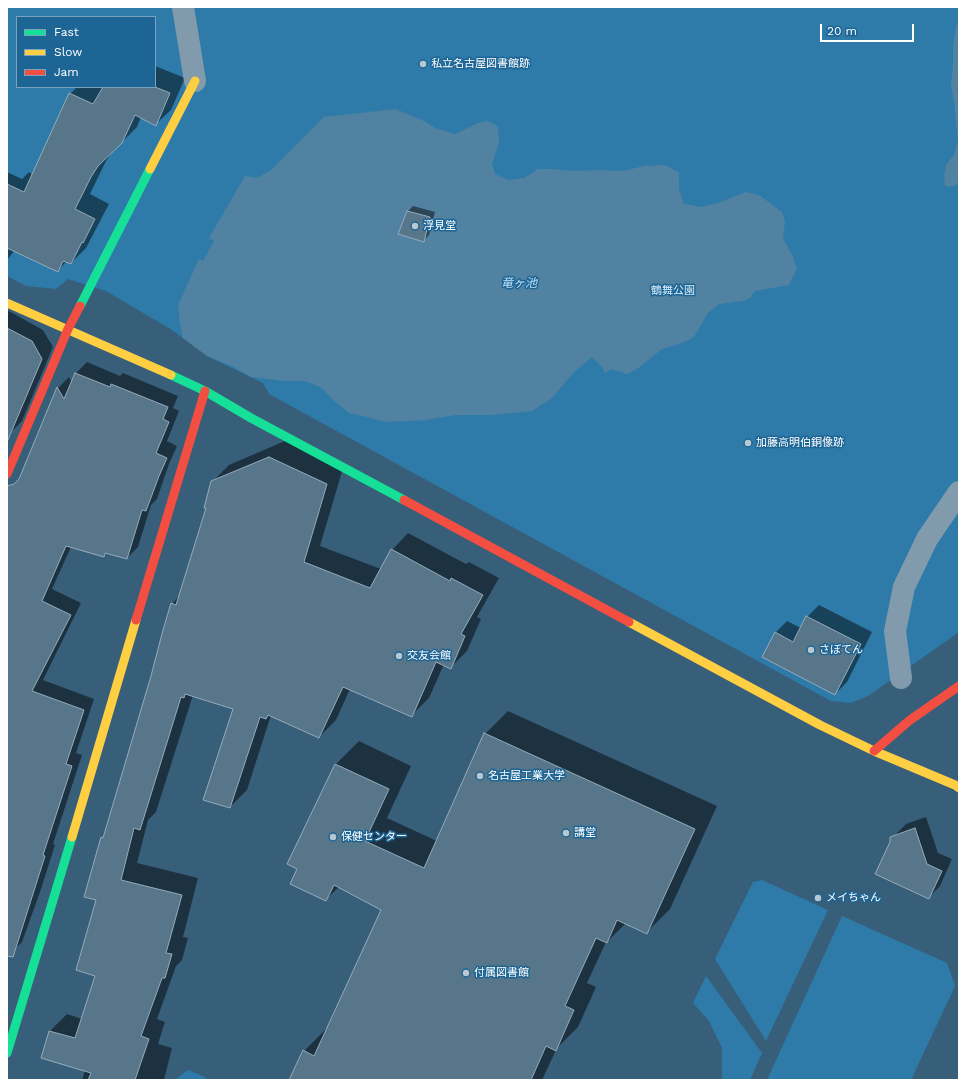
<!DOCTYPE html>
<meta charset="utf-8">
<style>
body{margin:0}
#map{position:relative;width:966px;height:1087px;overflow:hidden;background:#385f7a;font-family:"Work Sans",sans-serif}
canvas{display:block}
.frame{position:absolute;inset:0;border:8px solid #fff;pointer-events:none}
.legend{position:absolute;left:16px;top:16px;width:140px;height:72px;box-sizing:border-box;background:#1d6595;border:1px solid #77a3bf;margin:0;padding:5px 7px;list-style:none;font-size:12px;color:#fff}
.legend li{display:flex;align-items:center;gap:8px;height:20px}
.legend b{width:20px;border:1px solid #77a3bf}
.scale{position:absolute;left:820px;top:24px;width:94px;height:18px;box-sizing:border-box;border:2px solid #fff;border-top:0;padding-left:5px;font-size:12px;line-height:14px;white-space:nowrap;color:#fff;-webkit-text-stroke:3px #1d6595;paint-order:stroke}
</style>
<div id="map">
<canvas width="966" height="1087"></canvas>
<div class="frame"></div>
<ul class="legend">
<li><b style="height:5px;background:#16e098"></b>Fast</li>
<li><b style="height:5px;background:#ffcf43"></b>Slow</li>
<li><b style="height:5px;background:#f24e42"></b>Jam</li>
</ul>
<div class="scale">20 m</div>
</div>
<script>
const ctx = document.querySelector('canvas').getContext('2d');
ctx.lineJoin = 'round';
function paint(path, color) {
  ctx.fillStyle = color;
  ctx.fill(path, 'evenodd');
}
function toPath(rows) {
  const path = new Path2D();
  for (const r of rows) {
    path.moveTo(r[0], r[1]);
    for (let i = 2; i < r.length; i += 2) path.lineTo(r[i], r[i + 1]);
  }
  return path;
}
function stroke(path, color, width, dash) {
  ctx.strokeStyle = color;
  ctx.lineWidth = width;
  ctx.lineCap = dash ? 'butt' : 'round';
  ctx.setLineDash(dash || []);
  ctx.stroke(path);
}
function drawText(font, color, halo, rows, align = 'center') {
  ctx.font = font + ' "Work Sans","Noto Sans JP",sans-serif';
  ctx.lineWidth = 3;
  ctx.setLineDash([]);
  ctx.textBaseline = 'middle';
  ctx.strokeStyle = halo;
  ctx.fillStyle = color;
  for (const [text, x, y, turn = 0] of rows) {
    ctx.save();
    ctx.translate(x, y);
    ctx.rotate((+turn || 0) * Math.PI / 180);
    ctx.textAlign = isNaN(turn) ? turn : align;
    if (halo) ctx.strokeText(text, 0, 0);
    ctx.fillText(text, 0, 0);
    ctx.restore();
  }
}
paint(toPath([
 [7,7,959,7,959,632,868,696,851,703,831,701,269,394,263,383,207,356,172,330,106,291,68,279,56,289,26,286,7,276],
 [17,17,155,17,155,87,17,87],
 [762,880,828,910,766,1041,715,959,753,882],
 [842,916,947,963,955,986,911,1080,767,1080],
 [706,976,762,1053,750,1080,722,1080,722,1048,709,1021,693,1003],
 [188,1070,205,1077,206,1080,175,1080]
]), '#2e7baa');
paint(toPath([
 [959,19,959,182,954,186,945,186,944,176,946,165,954,155,958,141,954,102,951,85,953,65,953,45,956,28],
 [396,109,426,122,435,128,455,134,478,123,487,121,498,126,499,143,492,164,495,174,508,180,524,178,538,169,554,169,571,171,600,170,623,171,644,166,665,165,679,172,679,189,684,204,701,207,718,203,746,192,759,195,782,212,785,222,783,238,793,257,797,269,789,285,755,291,750,298,743,301,719,304,708,313,694,337,682,343,662,349,637,369,627,374,612,369,605,373,602,367,592,357,574,372,552,398,532,411,492,415,456,415,426,420,387,422,349,413,333,400,322,388,305,381,284,381,251,377,232,366,207,356,183,338,180,324,178,305,199,259,203,261,214,241,209,238,245,176,257,178,271,170,324,117],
 [407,211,430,218,424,242,398,234]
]), '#5182a1');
paint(toPath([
 [155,66,185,78,171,110,156,124,141,117,137,127,112,152,106,161,90,194,109,204,86,248,71,263,67,261,57,271,15,250,7,260,7,172,22,179,29,172,33,175,70,94,77,87,155,87],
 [413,206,435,212,429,235,423,241,408,211],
 [7,310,43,330,53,347,22,421,10,433,7,432],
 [87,362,120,376,123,373,178,396,173,408,179,411,167,441,177,446,169,464,157,499,151,505,138,547,127,558,107,552,104,556,71,547,52,589,81,603,43,680,94,699,76,753,82,755,53,844,55,845,40,892,22,942,11,953,7,951,7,521,34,444,58,388,69,377,72,383,76,373],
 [287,440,343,468,320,546,381,569,392,550,408,533,466,564,469,562,499,578,477,617,481,619,467,651,451,667,444,664,429,698,412,715,350,689,336,720,319,737,271,715,247,790,230,807,235,708,193,695,156,812,148,820,137,863,198,878,183,937,188,938,182,960,176,966,157,1019,165,1022,158,1044,172,1048,164,1080,82,1080,85,1070,42,1057,50,1031,67,1014,82,1019,96,975,98,899,102,838,105,835,152,676,172,604,180,595,207,508,212,482,229,465],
 [819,605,872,632,847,682,835,694,775,633,787,621,801,628,807,617],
 [508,711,717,806,670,909,647,932,626,923,607,942,606,942,587,983,596,987,578,1027,557,1048,542,1080,290,1080,304,1051,327,1028,328,1029,382,909,339,887,325,900,298,868,336,764,359,741,411,766,387,818,437,841,485,734],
 [926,817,938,853,952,859,940,886,928,898,894,836,906,824]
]), '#0007');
const building = toPath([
 [103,87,155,87,170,93,156,126,135,115,122,143,98,166,91,177,75,209,95,219,83,243,82,242,71,264,63,261,58,272,7,248,7,184,24,192,69,93,93,104,103,87],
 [407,211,430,217,424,242,398,234,407,211],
 [7,328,32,341,42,359,7,442,7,328],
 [75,373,110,387,111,384,168,407,163,419,169,422,156,453,167,458,159,476,146,511,142,510,127,559,105,553,104,557,66,546,42,601,71,615,32,691,84,710,66,764,72,766,43,855,45,856,13,957,7,956,7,486,14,484,19,479,57,387,64,399,75,373],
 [269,457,327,484,304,562,370,588,391,549,450,581,451,578,483,595,461,634,465,636,451,669,436,662,412,717,343,687,319,738,268,715,266,719,260,717,230,808,203,800,233,709,185,694,184,698,181,697,140,830,134,828,121,880,182,895,166,953,172,954,165,978,162,978,141,1036,149,1039,135,1080,88,1080,91,1073,41,1058,49,1031,75,1038,95,976,76,970,96,900,84,897,101,837,103,838,151,676,163,630,171,603,176,605,206,508,204,508,211,481,269,457],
 [806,616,861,644,835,695,762,657,775,632,793,642,806,616],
 [484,733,695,829,647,934,617,920,607,943,596,938,565,1006,574,1010,556,1051,546,1046,531,1080,289,1080,303,1050,314,1056,381,910,334,885,326,901,290,884,297,869,287,864,335,764,389,789,365,841,424,868,484,733],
 [915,828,927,864,942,871,929,899,875,874,890,842,890,837,915,828]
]);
paint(building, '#57768a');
stroke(building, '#96abba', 1);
stroke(toPath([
 [183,7,195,81],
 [901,678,895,631,904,587,927,539,959,492]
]), '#819bad', 22);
stroke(toPath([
 [80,306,150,169],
 [171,375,205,391,251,418,404,500],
 [7,1053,72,837]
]), '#16e098', 9);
stroke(toPath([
 [150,169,195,81],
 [7,303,171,375],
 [629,622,820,725,874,751,955,785,959,788],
 [72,837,136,620]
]), '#ffcf43', 9);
stroke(toPath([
 [7,474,68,329,80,306],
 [404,500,629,622],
 [136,620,205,391],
 [874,751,910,720,959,686]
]), '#f24e42', 9);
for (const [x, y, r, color] of [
 [423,64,4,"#b9c7d0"],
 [415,226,4,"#b9c7d0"],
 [748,443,4,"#b9c7d0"],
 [811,650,4,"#b9c7d0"],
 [399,656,4,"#b9c7d0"],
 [480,776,4,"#b9c7d0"],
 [566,833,4,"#b9c7d0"],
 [333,837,4,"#b9c7d0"],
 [818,898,4,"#b9c7d0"],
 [466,973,4,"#b9c7d0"]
]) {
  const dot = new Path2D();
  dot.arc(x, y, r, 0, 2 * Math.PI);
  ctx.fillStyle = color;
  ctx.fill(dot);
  stroke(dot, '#1d6595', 1.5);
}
drawText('11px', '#fff', '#1d6595', [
 ["私立名古屋図書館跡",431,64],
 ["浮見堂",423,226],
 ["加藤高明伯銅像跡",756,443],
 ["さぼてん",819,650],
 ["交友会館",407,656],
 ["名古屋工業大学",488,776],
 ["講堂",574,833],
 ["保健センター",341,837],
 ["メイちゃん",826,898],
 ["付属図書館",474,973]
], 'left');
drawText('11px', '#d7edfb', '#1d6595', [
 ["鶴舞公園",673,291]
]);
drawText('italic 12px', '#bce0f6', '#1d6595', [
 ["竜ヶ池",519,283]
]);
</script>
